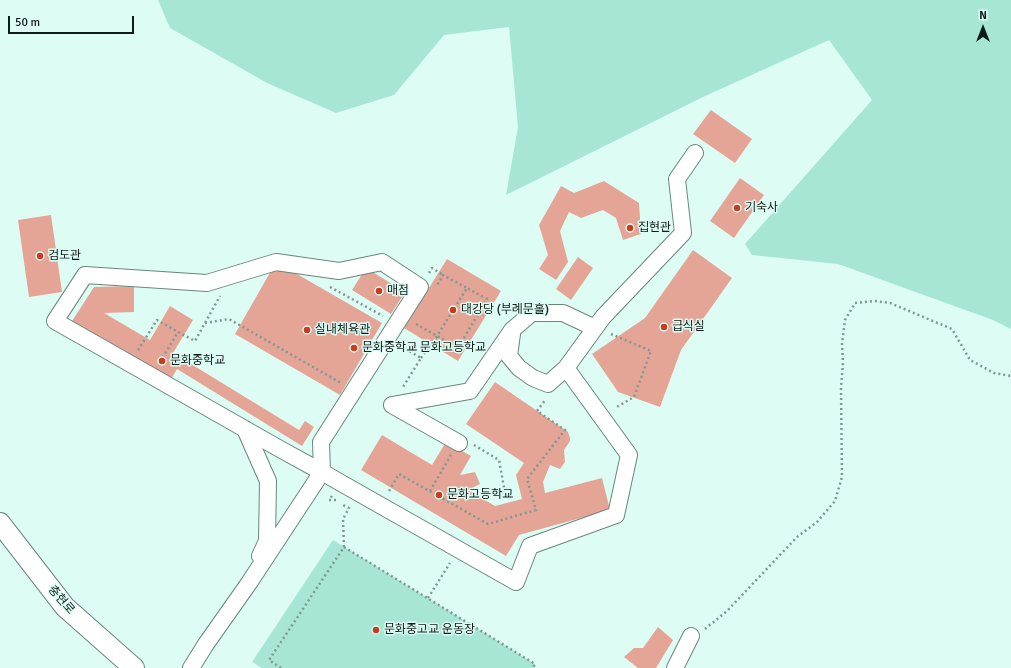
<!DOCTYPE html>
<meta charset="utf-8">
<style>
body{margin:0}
#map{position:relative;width:1011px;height:668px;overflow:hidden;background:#ddfdf4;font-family:Signika,sans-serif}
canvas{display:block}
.north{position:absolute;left:963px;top:8px;width:40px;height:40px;-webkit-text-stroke:3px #ddfdf4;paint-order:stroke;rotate:0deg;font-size:11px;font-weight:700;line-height:16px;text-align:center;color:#0f1b18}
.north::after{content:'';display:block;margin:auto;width:14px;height:18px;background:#0f1b18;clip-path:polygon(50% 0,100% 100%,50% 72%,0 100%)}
.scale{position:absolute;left:8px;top:16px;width:126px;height:18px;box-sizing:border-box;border:2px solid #0f1b18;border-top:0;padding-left:5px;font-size:12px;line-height:14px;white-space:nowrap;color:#0f1b18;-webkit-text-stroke:3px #ddfdf4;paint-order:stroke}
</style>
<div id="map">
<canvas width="1011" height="668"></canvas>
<div class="north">N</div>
<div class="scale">50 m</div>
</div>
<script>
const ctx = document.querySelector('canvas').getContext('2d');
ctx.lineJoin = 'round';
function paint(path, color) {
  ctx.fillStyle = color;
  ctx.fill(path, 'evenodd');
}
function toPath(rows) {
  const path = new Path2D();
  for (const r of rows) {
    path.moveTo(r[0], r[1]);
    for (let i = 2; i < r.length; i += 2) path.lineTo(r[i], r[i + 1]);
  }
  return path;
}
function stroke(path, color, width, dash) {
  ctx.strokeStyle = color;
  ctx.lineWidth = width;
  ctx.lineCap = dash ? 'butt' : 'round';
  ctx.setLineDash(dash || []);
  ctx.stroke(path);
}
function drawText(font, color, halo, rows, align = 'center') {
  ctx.font = font + ' Signika,"Noto Sans KR",sans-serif';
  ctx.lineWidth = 3;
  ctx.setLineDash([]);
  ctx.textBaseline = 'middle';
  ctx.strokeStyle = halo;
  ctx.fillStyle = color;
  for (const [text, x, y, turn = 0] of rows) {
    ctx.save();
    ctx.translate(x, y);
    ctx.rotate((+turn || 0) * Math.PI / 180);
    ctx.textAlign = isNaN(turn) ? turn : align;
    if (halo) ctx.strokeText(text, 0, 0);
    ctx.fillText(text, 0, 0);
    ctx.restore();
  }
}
paint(toPath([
 [158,0,1011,0,1011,329,993,320,838,264,752,255,745,244,872,100,829,40,703,97,506,195,518,127,509,27,444,35,394,95,336,113,267,83,170,28],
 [333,540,535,664,533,668,262,668,252,662]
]), '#a7e6d5');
paint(toPath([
 [711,110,752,139,735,163,693,134],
 [740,178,764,195,734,238,710,221],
 [604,181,639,203,641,234,623,240,616,218,603,210,581,218,569,212,560,231,568,262,556,280,539,269,548,255,539,225,561,186,574,193],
 [51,215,62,292,29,297,18,220],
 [693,250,732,278,681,350,660,407,618,392,592,354,645,318],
 [578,257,593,268,571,300,556,289],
 [447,259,501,291,458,361,404,328],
 [276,262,382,323,340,395,235,334],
 [366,268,405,292,391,314,352,290],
 [134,286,134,312,104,313,150,340,170,306,193,320,173,353,299,430,305,421,314,427,302,446,177,369,170,381,72,321,94,287],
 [495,382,568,432,570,438,570,441,564,450,565,462,560,469,550,465,543,482,545,493,602,478,610,510,519,535,506,556,361,470,382,435,432,465,446,442,471,456,460,475,475,472,480,484,468,490,495,506,522,499,516,475,524,463,466,424],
 [658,627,673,640,656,668,638,668,624,657,634,648,643,648]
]), '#e5a596');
const minor = toPath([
 [512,334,509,356,519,368,533,378,548,384,566,368],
 [392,405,470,391,512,330,532,313,563,313,595,328],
 [392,405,459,443],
 [245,429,268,481,267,541,260,556],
 [191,668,206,644,249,583,322,472,321,442,420,287,382,262,339,271,276,262,207,283,85,275,55,321,280,449,322,472,341,483,516,582,530,546,616,515,629,455,566,368,603,317,683,233,677,179,695,153],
 [675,668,691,636]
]);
const tertiary = toPath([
 [0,523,65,607,134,668]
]);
stroke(minor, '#69867d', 18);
stroke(tertiary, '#69867d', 22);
stroke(toPath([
 [429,273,432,268,443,275],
 [330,287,383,316],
 [205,323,229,319,341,383],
 [416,324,458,348,487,299,467,288],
 [611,334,651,351,634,397,615,408],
 [401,346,421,358,403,387],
 [138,350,157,320,178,332],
 [421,358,437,336,467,288,443,275,436,287],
 [160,362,178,332,195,341,220,296],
 [474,445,499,460,505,493],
 [389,491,399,474,488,524,536,510,527,479,565,430,537,411,546,399],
 [430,491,451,455],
 [332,496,329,500,336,500],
 [344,547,535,664,533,668],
 [428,598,450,563],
 [705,629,727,611,797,537,817,522,835,501,842,477,841,387,843,363,842,343,845,320,855,303,874,301,890,303,952,329,970,360,994,373,1011,376],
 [281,668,269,660,344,547,343,519,349,508,343,505,343,503]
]), '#819892', 2.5, [2, 3]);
stroke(minor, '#fff', 16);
stroke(tertiary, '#fff', 20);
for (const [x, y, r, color] of [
 [737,208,4,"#c73d20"],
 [630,228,4,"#c73d20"],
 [40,256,4,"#c73d20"],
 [379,291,4,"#c73d20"],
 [453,310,4,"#c73d20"],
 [664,327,4,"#c73d20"],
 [307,330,4,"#c73d20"],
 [354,348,4,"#c73d20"],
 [162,361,4,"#c73d20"],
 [439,495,4,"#c73d20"],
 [376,630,4,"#c73d20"]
]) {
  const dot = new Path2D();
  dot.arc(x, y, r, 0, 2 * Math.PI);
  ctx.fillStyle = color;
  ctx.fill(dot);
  stroke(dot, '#ddfdf4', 1.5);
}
drawText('12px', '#0f1b18', '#ddfdf4', [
 ["기숙사",745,208],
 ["집현관",638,228],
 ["검도관",48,256],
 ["매점",387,291],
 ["대강당 (부례문홀)",461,310],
 ["급식실",672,327],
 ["실내체육관",315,330],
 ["문화중학교 문화고등학교",362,348],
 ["문화중학교",170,361],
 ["문화고등학교",447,495],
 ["문화중고교 운동장",384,630]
], 'left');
drawText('12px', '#0f1b18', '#ddfdf4', [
 ["충현로",61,600,49]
]);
</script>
